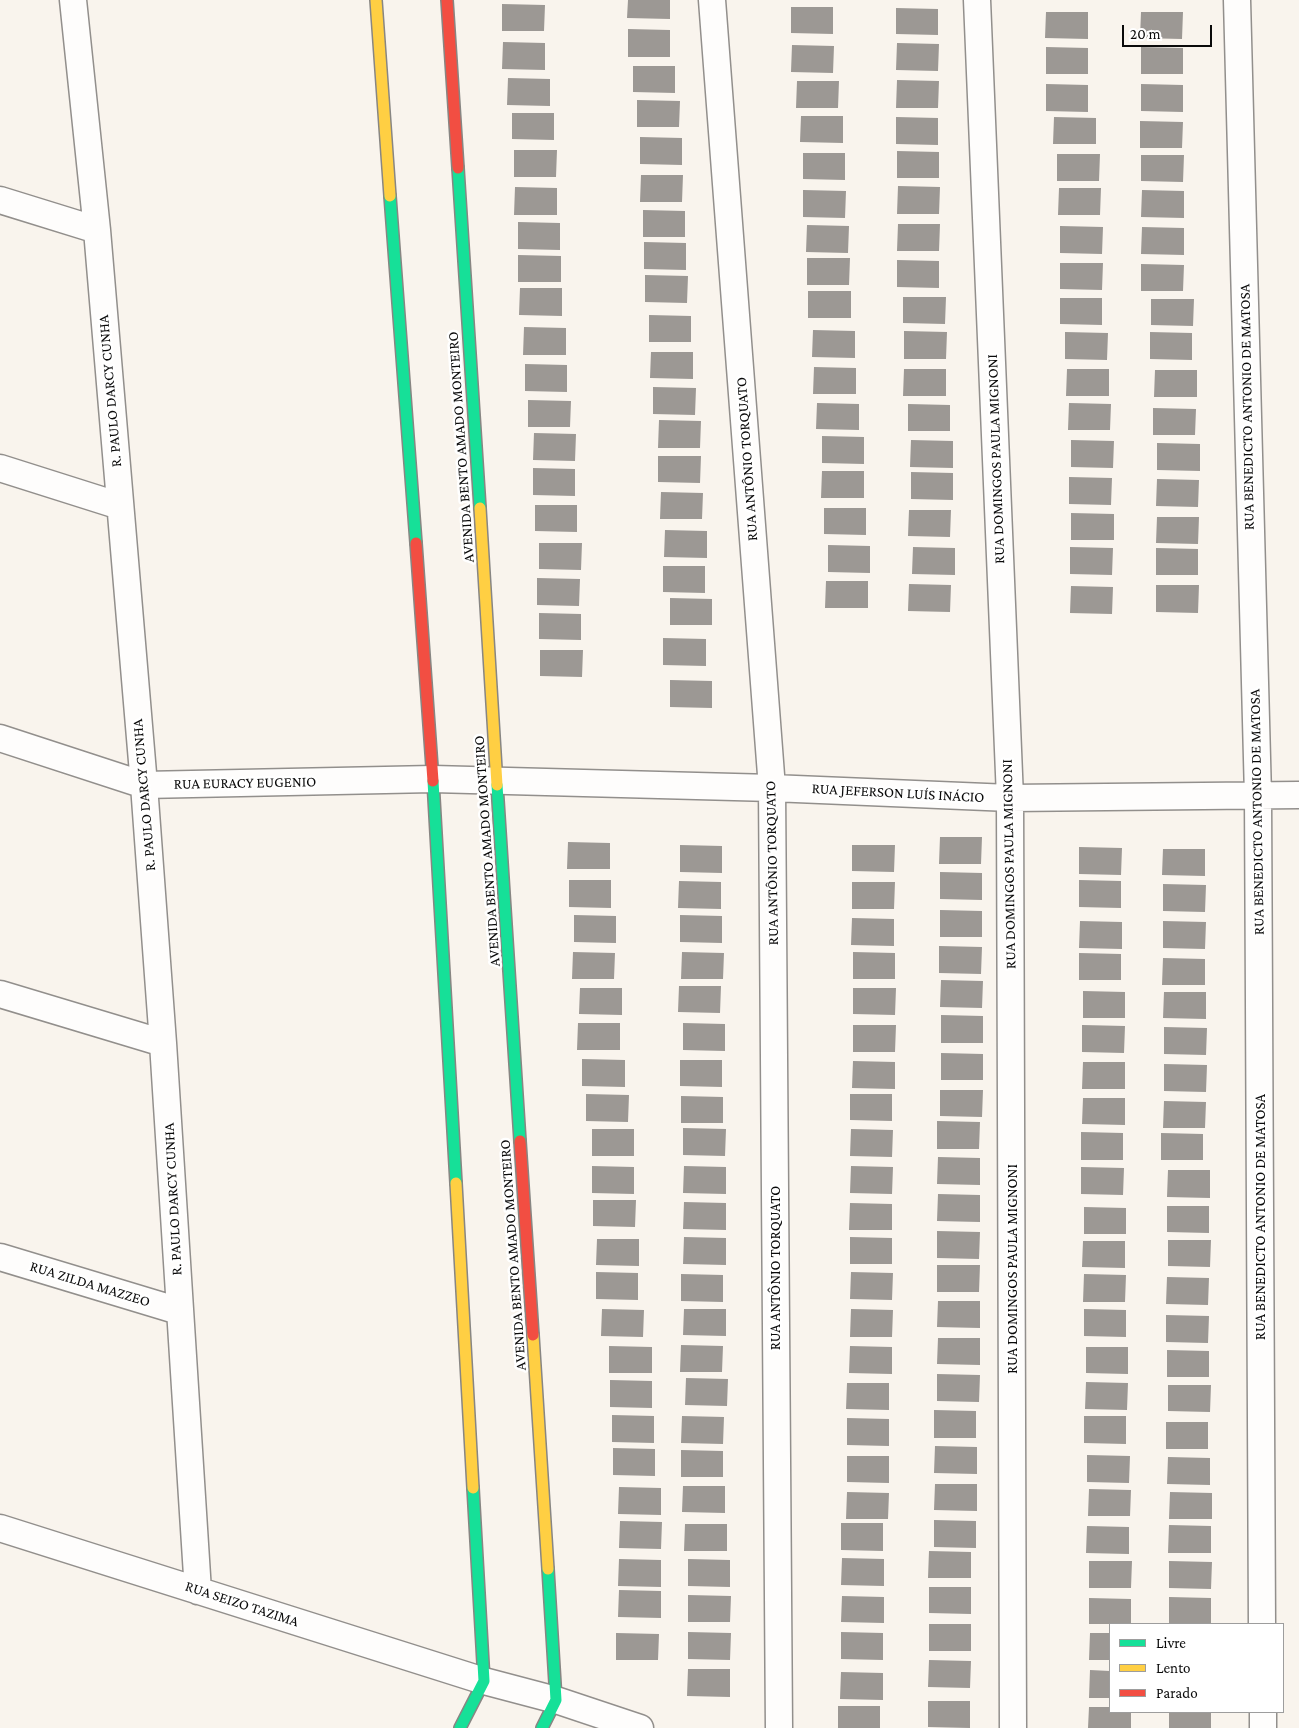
<!DOCTYPE html>
<meta charset="utf-8">
<style>
body{margin:0}
#map{position:relative;width:1299px;height:1728px;overflow:hidden;background:#f9f4ed;font-family:"Crimson Pro",serif}
canvas{display:block}
.legend{position:absolute;left:1109px;top:1623px;width:175px;height:90px;box-sizing:border-box;background:#fff;border:1px solid #9d9d9d;margin:0;padding:6px 9px;list-style:none;font-size:15px;color:#0a0a0a}
.legend li{display:flex;align-items:center;gap:10px;height:25px}
.legend b{width:25px;border:1px solid #9d9d9d}
.scale{position:absolute;left:1122px;top:25px;width:90px;height:22px;box-sizing:border-box;border:2px solid #0a0a0a;border-top:0;padding-left:6px;font-size:15px;line-height:18px;white-space:nowrap;color:#0a0a0a;-webkit-text-stroke:4px #fff;paint-order:stroke}
</style>
<div id="map">
<canvas width="1299" height="1728"></canvas>
<ul class="legend">
<li><b style="height:6px;background:#16e098"></b>Livre</li>
<li><b style="height:6px;background:#ffcf43"></b>Lento</li>
<li><b style="height:6px;background:#f24e42"></b>Parado</li>
</ul>
<div class="scale">20 m</div>
</div>
<script>
const ctx = document.querySelector('canvas').getContext('2d');
ctx.lineJoin = 'round';
function paint(path, color) {
  ctx.fillStyle = color;
  ctx.fill(path, 'evenodd');
}
function toPath(rows) {
  const path = new Path2D();
  for (const r of rows) {
    path.moveTo(r[0], r[1]);
    for (let i = 2; i < r.length; i += 2) path.lineTo(r[i], r[i + 1]);
  }
  return path;
}
function stroke(path, color, width, dash) {
  ctx.strokeStyle = color;
  ctx.lineWidth = width;
  ctx.lineCap = dash ? 'butt' : 'round';
  ctx.setLineDash(dash || []);
  ctx.stroke(path);
}
function drawText(font, color, halo, rows, align = 'center') {
  ctx.font = font + ' "Crimson Pro",serif';
  ctx.lineWidth = 5;
  ctx.setLineDash([]);
  ctx.textBaseline = 'middle';
  ctx.strokeStyle = halo;
  ctx.fillStyle = color;
  for (const [text, x, y, turn = 0] of rows) {
    ctx.save();
    ctx.translate(x, y);
    ctx.rotate((+turn || 0) * Math.PI / 180);
    ctx.textAlign = isNaN(turn) ? turn : align;
    if (halo) ctx.strokeText(text, 0, 0);
    ctx.fillText(text, 0, 0);
    ctx.restore();
  }
}
paint(toPath([
 [628,0,670,0,670,19,627,18],
 [502,4,545,5,544,31,502,31],
 [791,7,833,7,833,34,791,33],
 [896,8,938,9,938,35,896,34],
 [1046,12,1088,12,1088,39,1045,38],
 [1141,12,1183,12,1182,39,1140,38],
 [628,29,670,30,670,57,628,57],
 [503,42,545,43,545,70,502,69],
 [897,43,939,44,938,71,896,70],
 [792,45,834,46,833,73,791,72],
 [1046,47,1088,48,1088,74,1046,74],
 [1141,47,1183,48,1183,74,1141,74],
 [633,66,675,66,675,93,633,92],
 [508,78,550,79,550,106,507,105],
 [897,80,939,81,938,108,896,108],
 [797,81,839,81,838,108,796,108],
 [1046,84,1088,85,1088,112,1046,111],
 [1141,84,1183,85,1183,112,1141,111],
 [637,100,680,101,679,127,637,127],
 [512,113,554,113,554,140,512,139],
 [801,116,843,116,843,143,800,142],
 [896,117,938,118,938,145,896,144],
 [1054,117,1096,118,1096,144,1053,144],
 [1140,121,1183,122,1182,148,1140,148],
 [640,137,682,138,682,165,640,164],
 [514,150,557,150,556,177,514,177],
 [897,151,939,152,939,178,897,178],
 [803,153,845,153,845,180,803,179],
 [1057,154,1100,154,1099,181,1057,181],
 [1141,155,1184,155,1183,182,1141,181],
 [641,175,683,175,682,202,640,202],
 [898,186,940,187,939,214,897,214],
 [515,187,557,188,557,215,514,215],
 [1059,188,1101,188,1100,215,1058,215],
 [803,190,846,191,845,218,803,217],
 [1142,190,1184,191,1184,218,1141,217],
 [643,210,685,211,685,237,643,237],
 [518,222,560,223,560,250,518,249],
 [898,224,940,224,939,251,897,251],
 [807,225,849,226,848,253,806,252],
 [1060,226,1103,227,1102,254,1060,253],
 [1142,227,1184,228,1184,255,1141,254],
 [644,242,686,243,686,270,644,269],
 [518,255,561,256,561,282,518,282],
 [807,258,850,258,849,285,807,285],
 [897,260,939,261,939,288,897,287],
 [1060,263,1103,263,1102,290,1060,289],
 [1141,264,1184,265,1183,291,1141,291],
 [645,275,688,276,687,303,645,302],
 [520,288,562,288,562,316,519,315],
 [808,291,851,291,851,318,808,318],
 [903,297,946,297,945,324,903,323],
 [1060,298,1102,298,1102,325,1060,324],
 [1151,299,1194,299,1193,326,1151,325],
 [649,315,691,316,691,342,649,342],
 [524,327,566,328,566,355,523,355],
 [813,330,855,331,855,358,812,357],
 [904,331,947,332,946,359,904,359],
 [1065,332,1108,333,1107,360,1065,359],
 [1150,332,1192,333,1192,360,1150,359],
 [651,352,693,352,693,379,650,378],
 [525,364,567,365,567,392,525,391],
 [814,367,856,368,856,394,813,394],
 [904,369,946,369,946,396,903,396],
 [1067,369,1109,369,1109,396,1066,396],
 [1155,370,1197,370,1197,397,1154,397],
 [653,387,696,388,695,415,653,414],
 [528,400,571,401,570,427,528,427],
 [817,403,859,404,859,430,816,429],
 [1069,403,1111,404,1110,430,1068,430],
 [908,404,950,405,950,431,908,431],
 [1153,408,1196,409,1195,435,1153,435],
 [659,420,701,421,700,448,658,448],
 [534,433,576,434,575,461,533,460],
 [822,436,864,437,864,464,822,463],
 [911,440,953,441,953,468,910,467],
 [1071,440,1114,441,1113,468,1071,467],
 [1157,443,1200,444,1200,471,1157,470],
 [658,456,701,456,700,483,658,482],
 [533,468,575,469,575,496,533,495],
 [822,471,864,471,864,498,821,498],
 [911,472,953,473,953,500,911,499],
 [1069,477,1112,478,1111,505,1069,504],
 [1157,479,1199,480,1198,507,1156,506],
 [661,492,703,493,702,519,660,519],
 [535,505,577,505,577,532,535,531],
 [824,508,866,508,866,535,824,534],
 [909,510,951,510,950,537,908,536],
 [1071,513,1114,514,1114,540,1071,540],
 [1157,517,1199,517,1198,544,1156,543],
 [665,530,707,531,707,558,664,557],
 [539,543,582,543,581,570,539,569],
 [828,545,870,546,870,573,828,572],
 [913,547,955,548,955,575,912,574],
 [1070,547,1113,548,1112,575,1070,574],
 [1156,548,1198,549,1198,575,1156,575],
 [663,566,705,566,705,593,663,592],
 [537,578,580,579,579,606,537,605],
 [826,581,868,581,868,608,825,608],
 [909,584,951,585,950,612,908,611],
 [1156,585,1199,585,1198,613,1156,612],
 [1071,586,1113,587,1112,614,1070,613],
 [670,598,712,599,712,625,670,625],
 [539,613,581,614,581,640,539,639],
 [663,638,706,639,706,666,663,665],
 [540,650,583,650,582,677,540,676],
 [670,680,712,681,712,708,670,707],
 [940,837,982,837,981,864,939,864],
 [568,842,610,843,610,869,567,869],
 [680,845,722,846,722,873,680,872],
 [852,845,895,845,894,872,852,871],
 [1079,847,1122,848,1121,875,1079,874],
 [1163,849,1205,849,1205,876,1162,875],
 [940,872,982,873,982,900,940,899],
 [569,880,611,880,611,908,569,907],
 [1079,880,1121,881,1121,908,1079,907],
 [679,881,721,882,721,909,678,908],
 [852,882,895,882,894,909,852,909],
 [1163,884,1206,885,1205,912,1163,911],
 [940,910,982,911,982,937,940,937],
 [574,915,616,916,616,943,574,942],
 [680,915,722,916,722,943,680,942],
 [852,918,894,919,894,946,851,945],
 [1080,921,1122,922,1122,949,1079,948],
 [1163,921,1206,922,1205,949,1163,948],
 [939,946,982,947,981,974,939,973],
 [573,952,615,953,614,979,572,979],
 [682,952,724,953,723,979,681,979],
 [853,952,895,953,895,979,853,979],
 [1079,953,1121,954,1121,980,1079,980],
 [1163,958,1205,959,1205,985,1162,985],
 [941,980,983,981,982,1008,940,1007],
 [679,986,721,986,720,1013,678,1012],
 [580,988,622,988,622,1015,579,1014],
 [853,988,896,988,895,1015,853,1014],
 [1083,991,1125,992,1125,1018,1083,1018],
 [1164,992,1206,992,1206,1019,1163,1018],
 [941,1015,983,1016,983,1043,941,1043],
 [578,1023,620,1023,620,1050,577,1050],
 [683,1023,725,1024,725,1051,683,1050],
 [853,1025,896,1025,895,1052,853,1052],
 [1082,1025,1125,1026,1124,1053,1082,1052],
 [1164,1027,1207,1028,1206,1055,1164,1054],
 [941,1053,983,1054,983,1080,941,1080],
 [582,1059,625,1060,625,1087,582,1086],
 [680,1060,722,1060,722,1087,680,1086],
 [853,1061,895,1062,895,1089,852,1088],
 [1083,1062,1125,1062,1125,1089,1082,1089],
 [1164,1064,1207,1065,1206,1092,1164,1091],
 [940,1090,983,1090,982,1117,940,1116],
 [586,1094,629,1095,628,1122,586,1121],
 [850,1094,892,1094,892,1121,850,1120],
 [681,1096,723,1097,723,1123,681,1123],
 [1083,1098,1125,1098,1125,1125,1082,1124],
 [1164,1101,1206,1102,1205,1128,1163,1128],
 [937,1121,980,1122,979,1149,937,1149],
 [683,1128,726,1129,725,1156,683,1155],
 [592,1129,634,1129,634,1156,592,1156],
 [851,1129,893,1130,892,1157,850,1156],
 [1081,1132,1123,1133,1123,1160,1081,1160],
 [1161,1133,1203,1134,1203,1160,1161,1160],
 [938,1157,980,1158,980,1185,937,1184],
 [592,1166,634,1167,634,1194,592,1193],
 [684,1166,726,1167,726,1194,683,1193],
 [851,1166,893,1167,892,1194,850,1193],
 [1081,1167,1124,1168,1123,1195,1081,1194],
 [1168,1170,1210,1170,1210,1198,1167,1197],
 [938,1194,980,1195,980,1222,937,1221],
 [593,1200,636,1200,635,1227,593,1226],
 [684,1202,726,1203,726,1230,683,1229],
 [850,1203,892,1204,892,1230,849,1230],
 [1167,1206,1209,1206,1209,1233,1167,1232],
 [1084,1207,1126,1208,1126,1234,1084,1234],
 [937,1231,980,1232,979,1259,937,1258],
 [684,1237,726,1238,726,1265,683,1264],
 [850,1237,892,1238,892,1264,850,1264],
 [597,1239,639,1239,639,1266,596,1265],
 [1168,1240,1211,1240,1210,1267,1168,1266],
 [1083,1241,1125,1241,1125,1268,1082,1267],
 [937,1265,980,1265,979,1292,937,1292],
 [596,1272,638,1273,638,1300,596,1299],
 [851,1272,893,1273,892,1300,850,1299],
 [681,1274,723,1275,723,1302,681,1301],
 [1084,1274,1126,1275,1125,1302,1083,1302],
 [1167,1277,1209,1278,1208,1305,1166,1304],
 [938,1301,980,1301,980,1328,937,1327],
 [602,1309,644,1310,643,1337,601,1336],
 [684,1309,726,1309,726,1336,683,1335],
 [851,1309,893,1310,892,1337,850,1337],
 [1084,1309,1126,1310,1126,1337,1084,1336],
 [1166,1315,1209,1316,1208,1343,1166,1342],
 [938,1338,980,1338,980,1365,937,1364],
 [681,1345,723,1346,722,1372,680,1372],
 [609,1346,652,1347,652,1373,609,1373],
 [850,1346,892,1347,892,1374,849,1373],
 [1086,1347,1128,1347,1128,1374,1086,1373],
 [1167,1350,1209,1351,1209,1377,1167,1377],
 [937,1374,980,1375,979,1402,937,1401],
 [686,1378,728,1379,727,1406,685,1405],
 [610,1380,652,1381,652,1408,610,1407],
 [1086,1382,1128,1383,1127,1410,1085,1409],
 [847,1383,889,1383,889,1410,846,1409],
 [1168,1385,1211,1385,1210,1412,1168,1411],
 [934,1410,976,1411,976,1438,934,1438],
 [612,1415,654,1416,654,1443,612,1442],
 [682,1416,724,1417,723,1444,681,1443],
 [1084,1416,1126,1416,1126,1444,1084,1443],
 [847,1418,889,1419,889,1446,847,1445],
 [1166,1422,1208,1422,1208,1449,1166,1449],
 [935,1446,977,1447,977,1474,934,1473],
 [613,1448,655,1449,655,1476,613,1475],
 [681,1450,723,1451,723,1477,681,1477],
 [1087,1455,1130,1456,1129,1483,1087,1482],
 [847,1456,889,1456,889,1483,847,1482],
 [1168,1457,1210,1458,1210,1485,1167,1484],
 [935,1484,977,1484,977,1511,934,1510],
 [683,1486,725,1486,725,1513,682,1512],
 [619,1487,661,1488,661,1515,618,1514],
 [1089,1489,1131,1490,1130,1516,1088,1516],
 [847,1492,889,1493,888,1519,846,1519],
 [1170,1492,1212,1493,1212,1519,1169,1519],
 [934,1520,976,1521,976,1548,934,1547],
 [620,1521,662,1522,661,1549,619,1548],
 [841,1523,883,1523,883,1551,841,1550],
 [685,1524,727,1524,727,1551,684,1551],
 [1169,1525,1211,1526,1211,1553,1168,1553],
 [1087,1526,1129,1527,1129,1554,1086,1553],
 [929,1551,971,1552,971,1578,928,1578],
 [842,1558,884,1559,884,1586,841,1585],
 [619,1559,661,1560,661,1587,618,1586],
 [688,1559,730,1560,730,1587,688,1586],
 [1089,1561,1132,1561,1131,1588,1089,1588],
 [1169,1561,1212,1562,1211,1589,1169,1588],
 [929,1587,971,1587,971,1614,929,1613],
 [619,1590,661,1591,661,1618,618,1617],
 [688,1595,731,1596,730,1622,688,1622],
 [842,1596,884,1597,884,1623,841,1622],
 [1169,1597,1211,1598,1211,1624,1169,1624],
 [1089,1598,1131,1599,1131,1624,1089,1624],
 [929,1624,971,1624,971,1651,929,1651],
 [688,1632,731,1633,730,1660,688,1659],
 [841,1632,883,1633,883,1660,841,1659],
 [616,1633,659,1634,658,1660,616,1660],
 [1090,1633,1110,1633,1110,1660,1089,1660],
 [929,1660,971,1661,970,1688,928,1687],
 [688,1669,730,1669,730,1697,687,1696],
 [1090,1670,1110,1671,1110,1698,1089,1698],
 [841,1672,883,1673,883,1700,840,1699],
 [928,1701,970,1701,970,1728,928,1727],
 [838,1706,880,1706,880,1728,838,1728],
 [1089,1707,1110,1707,1110,1712,1131,1712,1131,1728,1088,1728],
 [1169,1712,1211,1712,1211,1728,1169,1728]
]), '#9c9894');
const street = toPath([
 [73,0,97,230,144,785,163,1043,198,1591],
 [712,0,772,788,779,1728],
 [977,0,1010,798,1013,1728],
 [1237,0,1258,796,1262,1624],
 [0,200,97,230],
 [0,468,120,506],
 [0,738,144,785,433,779,772,788,1010,798,1299,795],
 [0,994,163,1043],
 [0,1257,179,1311],
 [0,1528,484,1681,556,1700,640,1728],
 [1263,1712,1263,1728]
]);
const fast = toPath([
 [458,168,480,508],
 [390,196,416,543],
 [433,781,456,1183],
 [497,785,520,1141],
 [460,1728,484,1681,473,1488],
 [542,1728,556,1700,548,1569]
]);
const slow = toPath([
 [376,0,390,196],
 [480,508,497,785],
 [456,1183,473,1488],
 [533,1335,548,1569]
]);
const jam = toPath([
 [447,0,458,168],
 [416,543,433,781],
 [520,1141,533,1335]
]);
stroke(street, '#928f8c', 29);
stroke(fast, '#888683', 14);
stroke(slow, '#888683', 14);
stroke(jam, '#888683', 14);
stroke(street, '#fefdfc', 26);
stroke(fast, '#16e098', 11);
stroke(slow, '#ffcf43', 11);
stroke(jam, '#f24e42', 11);
drawText('15px', '#0a0a0a', '#fff', [
 ["R. PAULO DARCY CUNHA",110,391,-95],
 ["RUA BENEDICTO ANTONIO DE MATOSA",1247,407,-91],
 ["AVENIDA BENTO AMADO MONTEIRO",461,447,-94],
 ["RUA ANTÔNIO TORQUATO",747,459,-94],
 ["RUA DOMINGOS PAULA MIGNONI",996,459,-92],
 ["RUA EURACY EUGENIO",245,783,-1],
 ["RUA JEFERSON LUÍS INÁCIO",898,793,3],
 ["R. PAULO DARCY CUNHA",144,795,-95],
 ["RUA BENEDICTO ANTONIO DE MATOSA",1257,812,-91],
 ["AVENIDA BENTO AMADO MONTEIRO",487,851,-94],
 ["RUA ANTÔNIO TORQUATO",772,863,-91],
 ["RUA DOMINGOS PAULA MIGNONI",1009,864,-91],
 ["R. PAULO DARCY CUNHA",173,1199,-93],
 ["RUA BENEDICTO ANTONIO DE MATOSA",1260,1217,-90],
 ["AVENIDA BENTO AMADO MONTEIRO",513,1255,-94],
 ["RUA ANTÔNIO TORQUATO",775,1268,-90],
 ["RUA DOMINGOS PAULA MIGNONI",1012,1269,-90],
 ["RUA ZILDA MAZZEO",90,1284,17],
 ["RUA SEIZO TAZIMA",242,1604,18]
]);
</script>
